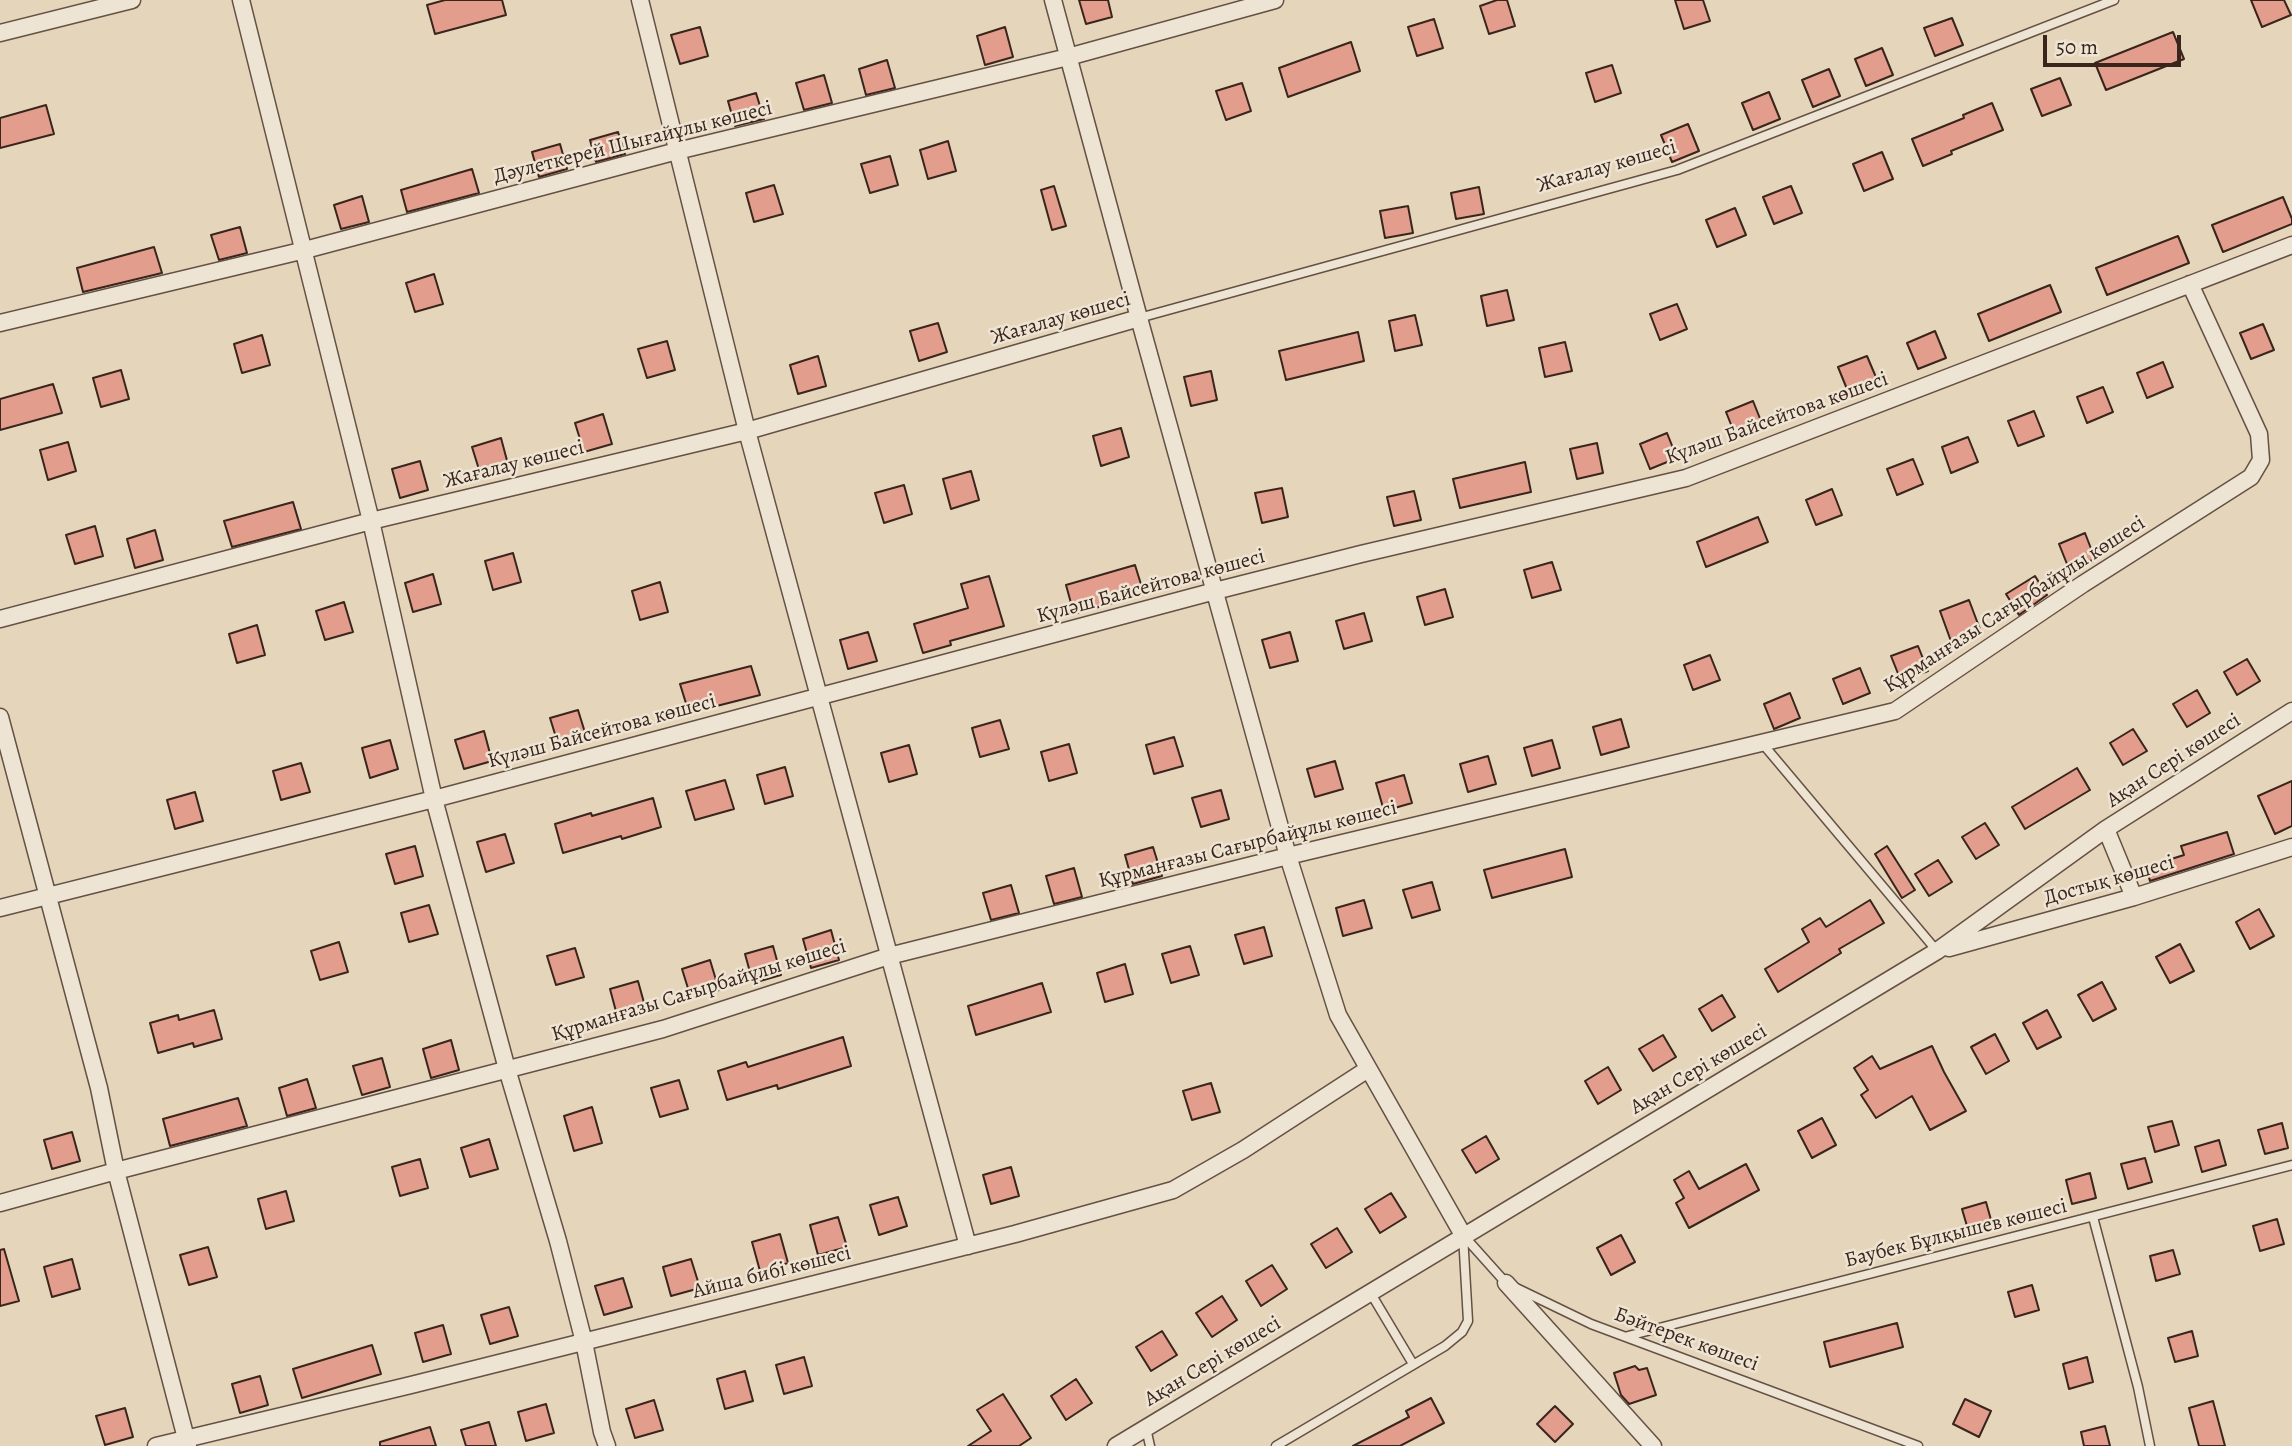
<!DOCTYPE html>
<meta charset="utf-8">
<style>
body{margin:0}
#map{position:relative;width:2292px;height:1446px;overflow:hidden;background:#e5d5bb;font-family:Alegreya,serif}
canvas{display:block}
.scale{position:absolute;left:2043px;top:35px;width:138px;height:32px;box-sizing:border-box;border:4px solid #39251c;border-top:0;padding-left:9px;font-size:21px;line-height:24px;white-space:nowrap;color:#39251c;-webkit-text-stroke:5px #eee4d3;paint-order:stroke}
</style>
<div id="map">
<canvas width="2292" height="1446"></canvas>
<div class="scale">50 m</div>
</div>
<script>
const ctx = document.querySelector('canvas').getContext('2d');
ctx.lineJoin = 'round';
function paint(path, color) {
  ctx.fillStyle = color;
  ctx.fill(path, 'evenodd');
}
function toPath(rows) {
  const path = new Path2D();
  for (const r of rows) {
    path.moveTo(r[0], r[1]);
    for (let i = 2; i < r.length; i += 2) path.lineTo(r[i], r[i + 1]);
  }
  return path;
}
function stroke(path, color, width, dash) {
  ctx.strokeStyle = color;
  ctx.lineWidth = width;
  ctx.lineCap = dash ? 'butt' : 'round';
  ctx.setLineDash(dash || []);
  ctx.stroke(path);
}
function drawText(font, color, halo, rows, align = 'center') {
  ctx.font = font + ' Alegreya,serif';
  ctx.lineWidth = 5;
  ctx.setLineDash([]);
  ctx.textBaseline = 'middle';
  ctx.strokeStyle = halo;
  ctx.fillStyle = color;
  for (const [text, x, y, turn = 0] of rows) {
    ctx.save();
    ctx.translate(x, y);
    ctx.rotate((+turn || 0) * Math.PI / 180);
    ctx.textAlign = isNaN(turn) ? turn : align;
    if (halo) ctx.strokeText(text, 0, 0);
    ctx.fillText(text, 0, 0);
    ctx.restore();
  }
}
const building = toPath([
 [445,0,502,0,506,15,435,34,427,5,445,0],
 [1079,0,1108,0,1112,17,1086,24,1079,0],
 [1497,0,1507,0,1515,26,1489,34,1480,6,1497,0],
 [1675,0,1703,0,1710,21,1684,29,1675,0],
 [2251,0,2284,0,2291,15,2262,27,2251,0],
 [1952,18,1963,45,1935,56,1924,28,1952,18],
 [1434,19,1443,48,1417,56,1408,27,1434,19],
 [700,27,708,56,680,64,671,35,700,27],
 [1005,27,1013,57,985,65,977,36,1005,27],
 [2173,32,2184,59,2106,90,2095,63,2173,32],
 [1351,42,1360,71,1288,97,1279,68,1351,42],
 [1882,48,1893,75,1866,86,1855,59,1882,48],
 [887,60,895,88,866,95,859,69,887,60],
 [1612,65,1621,93,1595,102,1586,73,1612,65],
 [1829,69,1840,96,1813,107,1802,80,1829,69],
 [824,75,832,103,804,110,796,83,824,75],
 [2060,78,2071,105,2042,116,2031,89,2060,78],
 [1242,83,1251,111,1226,120,1216,91,1242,83],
 [1769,92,1780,119,1753,130,1742,103,1769,92],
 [756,93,764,119,735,126,728,101,756,93],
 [1992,103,2003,130,1951,151,1952,154,1923,166,1912,139,1964,118,1963,115,1992,103],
 [46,105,54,134,0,148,0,118,46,105],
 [1688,124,1699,151,1672,162,1661,135,1688,124],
 [618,132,625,154,596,162,590,140,618,132],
 [948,141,956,171,928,179,920,150,948,141],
 [560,144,567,169,539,177,532,152,560,144],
 [1882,152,1893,179,1864,191,1853,164,1882,152],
 [890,156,898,185,870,193,861,164,890,156],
 [472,169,479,193,407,212,401,190,472,169],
 [774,185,783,214,754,222,746,193,774,185],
 [1054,186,1066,226,1052,230,1041,190,1054,186],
 [1791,186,1802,213,1774,224,1763,197,1791,186],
 [1479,187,1484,214,1456,219,1451,193,1479,187],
 [362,196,369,222,341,229,334,205,362,196],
 [2283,197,2292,219,2292,224,2223,252,2212,225,2283,197],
 [1408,206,1413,233,1385,238,1380,211,1408,206],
 [1735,208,1746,235,1717,247,1706,220,1735,208],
 [240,227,247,253,219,260,211,235,240,227],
 [2178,236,2189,263,2107,295,2096,268,2178,236],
 [154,247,162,273,83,292,77,268,154,247],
 [434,274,443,304,415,312,406,283,434,274],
 [2050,285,2061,312,1989,341,1978,314,2050,285],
 [1507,290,1514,320,1487,326,1481,296,1507,290],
 [1677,304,1687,329,1660,340,1650,314,1677,304],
 [1415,315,1422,345,1395,351,1389,321,1415,315],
 [938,323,947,352,919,361,910,331,938,323],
 [2263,324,2274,350,2251,359,2240,333,2263,324],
 [1935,331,1946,358,1918,369,1907,343,1935,331],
 [1358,332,1364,361,1286,380,1279,351,1358,332],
 [262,335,270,365,242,373,234,344,262,335],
 [667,341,675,370,647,378,638,349,667,341],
 [1565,342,1572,371,1545,377,1539,348,1565,342],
 [818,356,826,386,798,394,790,365,818,356],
 [1867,356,1878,382,1849,394,1838,367,1867,356],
 [2163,362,2173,387,2147,398,2137,373,2163,362],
 [121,370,129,399,101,407,93,378,121,370],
 [1211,371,1217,400,1191,406,1184,377,1211,371],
 [53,384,62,413,0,430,0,399,53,384],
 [2103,387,2113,412,2087,423,2077,397,2103,387],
 [1753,401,1763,426,1736,437,1726,412,1753,401],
 [2034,411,2044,436,2018,446,2008,421,2034,411],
 [603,414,612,444,584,452,575,423,603,414],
 [1121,428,1129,457,1101,466,1093,436,1121,428],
 [1667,433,1677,458,1650,469,1640,444,1667,433],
 [1968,437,1978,462,1951,473,1942,447,1968,437],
 [501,438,509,468,481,476,472,447,501,438],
 [68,442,76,471,48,480,40,450,68,442],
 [1597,443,1603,473,1577,479,1570,449,1597,443],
 [1913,459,1923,484,1897,495,1887,469,1913,459],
 [420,461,428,490,400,498,392,469,420,461],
 [1525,462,1531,492,1460,508,1453,479,1525,462],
 [971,471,979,500,951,509,943,479,971,471],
 [904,485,912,514,884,523,875,493,904,485],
 [1282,488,1288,517,1262,523,1255,493,1282,488],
 [1832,489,1842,515,1816,525,1806,500,1832,489],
 [1414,491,1421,520,1394,526,1387,497,1414,491],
 [293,502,301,529,232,547,224,521,293,502],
 [1758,517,1768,542,1706,567,1697,542,1758,517],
 [95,526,103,556,75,564,66,535,95,526],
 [155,530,163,560,135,568,127,539,155,530],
 [2085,533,2095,559,2069,569,2059,544,2085,533],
 [513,553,521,582,493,590,485,561,513,553],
 [1552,562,1561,590,1532,598,1524,570,1552,562],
 [1135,565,1144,594,1074,614,1066,585,1135,565],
 [433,574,441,604,413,612,405,583,433,574],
 [989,576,1004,626,950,641,951,645,923,653,914,624,968,608,961,584,989,576],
 [2035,576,2047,595,2019,615,2006,594,2035,576],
 [660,582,668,612,640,620,632,591,660,582],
 [1445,589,1453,617,1425,625,1417,597,1445,589],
 [1969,600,1981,632,1952,644,1940,611,1969,600],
 [344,602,353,632,325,640,316,611,344,602],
 [1364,613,1372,641,1344,649,1336,621,1364,613],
 [257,625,265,655,237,663,229,634,257,625],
 [868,632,877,661,848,669,840,640,868,632],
 [1290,632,1298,661,1270,668,1262,640,1290,632],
 [1918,646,1928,671,1901,681,1891,656,1918,646],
 [1710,655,1720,680,1693,690,1684,665,1710,655],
 [2247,659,2260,681,2237,695,2224,672,2247,659],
 [751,666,760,695,689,713,680,684,751,666],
 [1860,668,1870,693,1843,704,1833,679,1860,668],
 [2197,690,2210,713,2187,727,2173,704,2197,690],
 [1790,693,1800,718,1774,729,1764,704,1790,693],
 [578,710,587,739,559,747,550,718,578,710],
 [1621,719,1629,747,1601,755,1593,727,1621,719],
 [1000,720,1009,749,980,757,972,728,1000,720],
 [2133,729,2147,751,2123,765,2110,743,2133,729],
 [484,731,492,761,464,769,455,740,484,731],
 [1174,737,1183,766,1154,774,1146,745,1174,737],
 [390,740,398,769,370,778,362,748,390,740],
 [1552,740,1560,768,1532,776,1524,748,1552,740],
 [1069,744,1077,773,1049,781,1041,752,1069,744],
 [909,745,917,774,889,782,881,753,909,745],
 [1488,756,1496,784,1468,792,1460,764,1488,756],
 [1335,761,1343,789,1315,797,1307,769,1335,761],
 [301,763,310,792,281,800,273,771,301,763],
 [785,767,793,796,765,804,757,775,785,767],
 [2077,768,2090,790,2025,829,2012,807,2077,768],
 [1404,775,1412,803,1384,811,1376,783,1404,775],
 [725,780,734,809,695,820,686,791,725,780],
 [2292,781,2292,826,2275,834,2258,796,2292,781],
 [1221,790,1229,819,1201,827,1192,798,1221,790],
 [195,792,203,821,175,829,167,800,195,792],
 [653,798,661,827,622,839,621,836,563,853,555,824,591,813,592,816,653,798],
 [1985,823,1999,845,1976,859,1962,837,1985,823],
 [2227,832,2234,854,2150,881,2146,867,2184,855,2181,846,2227,832],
 [505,834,514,863,486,872,477,842,505,834],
 [415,846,423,876,395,884,386,854,415,846],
 [1887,846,1915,890,1902,898,1875,854,1887,846],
 [1153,847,1162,876,1133,884,1125,855,1153,847],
 [1565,849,1572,877,1492,898,1484,870,1565,849],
 [1938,860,1952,882,1929,896,1915,874,1938,860],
 [1074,868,1082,897,1054,904,1046,876,1074,868],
 [1432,882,1440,910,1412,918,1403,890,1432,882],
 [1011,885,1019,913,991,920,983,893,1011,885],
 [1364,900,1372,928,1343,936,1336,908,1364,900],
 [1870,900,1884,923,1839,949,1841,953,1778,992,1765,969,1809,942,1802,929,1820,918,1826,927,1870,900],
 [429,905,438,934,409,942,401,913,429,905],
 [2259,909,2274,936,2250,949,2236,922,2259,909],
 [1264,927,1272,956,1244,964,1235,935,1264,927],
 [831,930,839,960,811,968,803,939,831,930],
 [339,942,348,972,320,980,311,951,339,942],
 [2180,944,2194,971,2170,983,2156,957,2180,944],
 [773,946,781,975,753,983,745,954,773,946],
 [1190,946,1199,975,1171,983,1162,954,1190,946],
 [575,948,584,977,556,985,547,956,575,948],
 [710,960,719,990,691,998,682,969,710,960],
 [1125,964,1133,994,1105,1002,1097,973,1125,964],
 [638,981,646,1010,618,1019,610,989,638,981],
 [2102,982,2116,1009,2093,1021,2078,995,2102,982],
 [1042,983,1051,1012,976,1035,968,1006,1042,983],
 [1722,995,1735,1017,1712,1031,1699,1009,1722,995],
 [214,1010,222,1039,194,1047,193,1043,158,1053,150,1023,178,1015,179,1020,214,1010],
 [2047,1010,2061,1037,2037,1049,2023,1023,2047,1010],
 [1995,1034,2009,1061,1986,1074,1971,1047,1995,1034],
 [1663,1035,1676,1057,1653,1071,1639,1049,1663,1035],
 [843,1037,851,1066,778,1089,777,1085,727,1100,718,1071,746,1062,748,1067,843,1037],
 [451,1040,459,1070,431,1078,423,1049,451,1040],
 [1932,1046,1944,1072,1966,1111,1930,1130,1912,1096,1876,1118,1861,1095,1868,1090,1854,1068,1872,1056,1880,1069,1932,1046],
 [382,1058,390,1087,362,1095,353,1066,382,1058],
 [1608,1067,1621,1090,1598,1104,1585,1081,1608,1067],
 [307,1079,316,1108,287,1116,279,1088,307,1079],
 [679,1080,688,1109,660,1117,651,1088,679,1080],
 [1211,1083,1220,1112,1192,1120,1183,1091,1211,1083],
 [238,1098,247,1126,170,1146,163,1119,238,1098],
 [592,1107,602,1143,574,1151,564,1116,592,1107],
 [1822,1118,1836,1145,1812,1158,1798,1131,1822,1118],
 [2172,1121,2179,1145,2155,1152,2148,1127,2172,1121],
 [2282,1123,2288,1148,2265,1154,2258,1130,2282,1123],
 [72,1132,80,1161,52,1169,44,1140,72,1132],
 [1486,1136,1499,1159,1476,1173,1462,1150,1486,1136],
 [489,1139,498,1169,470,1177,461,1148,489,1139],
 [2219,1140,2226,1165,2202,1172,2195,1147,2219,1140],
 [2145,1158,2152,1182,2128,1189,2121,1164,2145,1158],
 [420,1159,428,1188,400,1196,392,1167,420,1159],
 [1746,1164,1759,1190,1689,1228,1676,1203,1684,1198,1674,1180,1689,1171,1699,1189,1746,1164],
 [1011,1167,1019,1196,991,1204,983,1175,1011,1167],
 [2090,1173,2096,1198,2072,1204,2066,1180,2090,1173],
 [286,1191,294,1221,266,1229,258,1199,286,1191],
 [1391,1193,1406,1217,1380,1233,1365,1209,1391,1193],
 [898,1197,907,1226,879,1235,870,1205,898,1197],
 [1986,1202,1993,1227,1969,1233,1962,1209,1986,1202],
 [838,1217,847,1247,818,1255,810,1225,838,1217],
 [2277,1219,2284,1244,2260,1251,2253,1226,2277,1219],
 [1337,1228,1352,1252,1326,1268,1311,1244,1337,1228],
 [780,1234,788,1263,760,1271,752,1242,780,1234],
 [1621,1235,1635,1262,1611,1275,1597,1248,1621,1235],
 [208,1247,217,1277,189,1285,180,1255,208,1247],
 [4,1249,19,1301,0,1306,0,1250,4,1249],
 [2173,1250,2180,1274,2156,1281,2150,1256,2173,1250],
 [72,1259,80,1289,52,1297,44,1267,72,1259],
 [691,1259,700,1288,671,1296,663,1267,691,1259],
 [1272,1265,1287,1289,1261,1306,1246,1281,1272,1265],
 [623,1278,632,1307,604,1315,595,1286,623,1278],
 [2032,1285,2039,1310,2015,1317,2008,1292,2032,1285],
 [1222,1296,1237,1320,1212,1337,1196,1313,1222,1296],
 [509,1307,518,1336,490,1344,481,1315,509,1307],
 [1897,1323,1903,1347,1830,1367,1824,1342,1897,1323],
 [443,1325,451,1354,423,1362,415,1333,443,1325],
 [1162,1331,1177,1355,1151,1371,1136,1347,1162,1331],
 [2192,1331,2198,1356,2175,1362,2168,1338,2192,1331],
 [372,1345,381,1374,302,1398,293,1369,372,1345],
 [804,1357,812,1386,784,1394,776,1365,804,1357],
 [2087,1357,2093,1382,2069,1389,2063,1364,2087,1357],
 [1635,1366,1639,1370,1647,1368,1656,1395,1629,1404,1621,1395,1614,1373,1635,1366],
 [745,1371,753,1401,725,1409,717,1379,745,1371],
 [260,1376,268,1405,240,1413,232,1384,260,1376],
 [1076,1379,1092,1403,1066,1420,1051,1396,1076,1379],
 [1003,1394,1031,1438,1019,1446,968,1446,991,1431,977,1410,1003,1394],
 [1431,1398,1444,1423,1400,1446,1353,1446,1409,1417,1406,1411,1431,1398],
 [1965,1399,1991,1411,1979,1437,1953,1424,1965,1399],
 [654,1400,663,1430,635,1438,626,1409,654,1400],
 [2213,1401,2225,1446,2199,1446,2189,1408,2213,1401],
 [546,1404,554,1433,526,1441,518,1412,546,1404],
 [1555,1406,1573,1424,1555,1442,1537,1424,1555,1406],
 [125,1408,133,1437,105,1445,96,1416,125,1408],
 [489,1422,496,1446,466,1446,461,1430,489,1422],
 [2105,1426,2110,1446,2084,1446,2081,1432,2105,1426],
 [430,1427,436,1446,380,1446,380,1442,430,1427]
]);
paint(building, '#e29d8d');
stroke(building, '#39251c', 2);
const lane = toPath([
 [1139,318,1677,170,2114,0],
 [1762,743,1937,951],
 [2093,1217,2138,1387,2150,1446],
 [1463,1235,1506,1283,1591,1324,1918,1446],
 [1370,1292,1413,1364],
 [1628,1336,2292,1165],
 [1146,1428,1150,1446],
 [1276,1446,1445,1346,1462,1332,1468,1321,1463,1235]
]);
const street = toPath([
 [241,0,371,521,434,799,507,1069,558,1241,584,1342,602,1432,607,1446],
 [640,0,747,431,968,1246],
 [1053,0,1139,318,1288,856,1338,1015,1463,1235],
 [0,33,132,0],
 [0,323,305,250,677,151,1068,57,1275,0],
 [0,619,371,521,747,431,1139,318],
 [0,717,99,1088,116,1171,188,1446],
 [2106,829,2134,897],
 [0,908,434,799,1215,591,1361,554,1686,478,2292,245],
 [1949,948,2134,897,2292,847],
 [0,1203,116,1171,663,1029,889,956,1288,856,1895,711,2083,584,2251,477,2261,460,2259,434,2190,284],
 [1506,1283,1653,1446],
 [156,1446,411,1385,1015,1234,1173,1190,1243,1150,1368,1069],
 [1116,1446,1937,951,2106,829,2292,711]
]);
stroke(lane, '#645144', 11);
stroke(street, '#645144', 19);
stroke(lane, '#eee4d3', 8);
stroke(street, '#eee4d3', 16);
drawText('21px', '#39251c', '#eee4d3', [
 ["Дәулеткерей Шығайұлы көшесі",633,143,-14],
 ["Жағалау көшесі",1607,167,-16],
 ["Жағалау көшесі",1061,319,-16],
 ["Күләш Байсейтова көшесі",1777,419,-20],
 ["Жағалау көшесі",514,465,-14],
 ["Күләш Байсейтова көшесі",1151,587,-15],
 ["Құрманғазы Сағырбайұлы көшесі",2015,605,-33],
 ["Күләш Байсейтова көшесі",602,732,-15],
 ["Ақан Сері көшесі",2174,761,-33],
 ["Құрманғазы Сағырбайұлы көшесі",1248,845,-14],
 ["Достық көшесі",2109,881,-16],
 ["Құрманғазы Сағырбайұлы көшесі",699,991,-17],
 ["Ақан Сері көшесі",1699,1070,-31],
 ["Баубек Бұлқышев көшесі",1956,1234,-14],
 ["Айша бибі көшесі",772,1273,-14],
 ["Бәйтерек көшесі",1686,1340,20],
 ["Ақан Сері көшесі",1213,1362,-31]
]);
</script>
